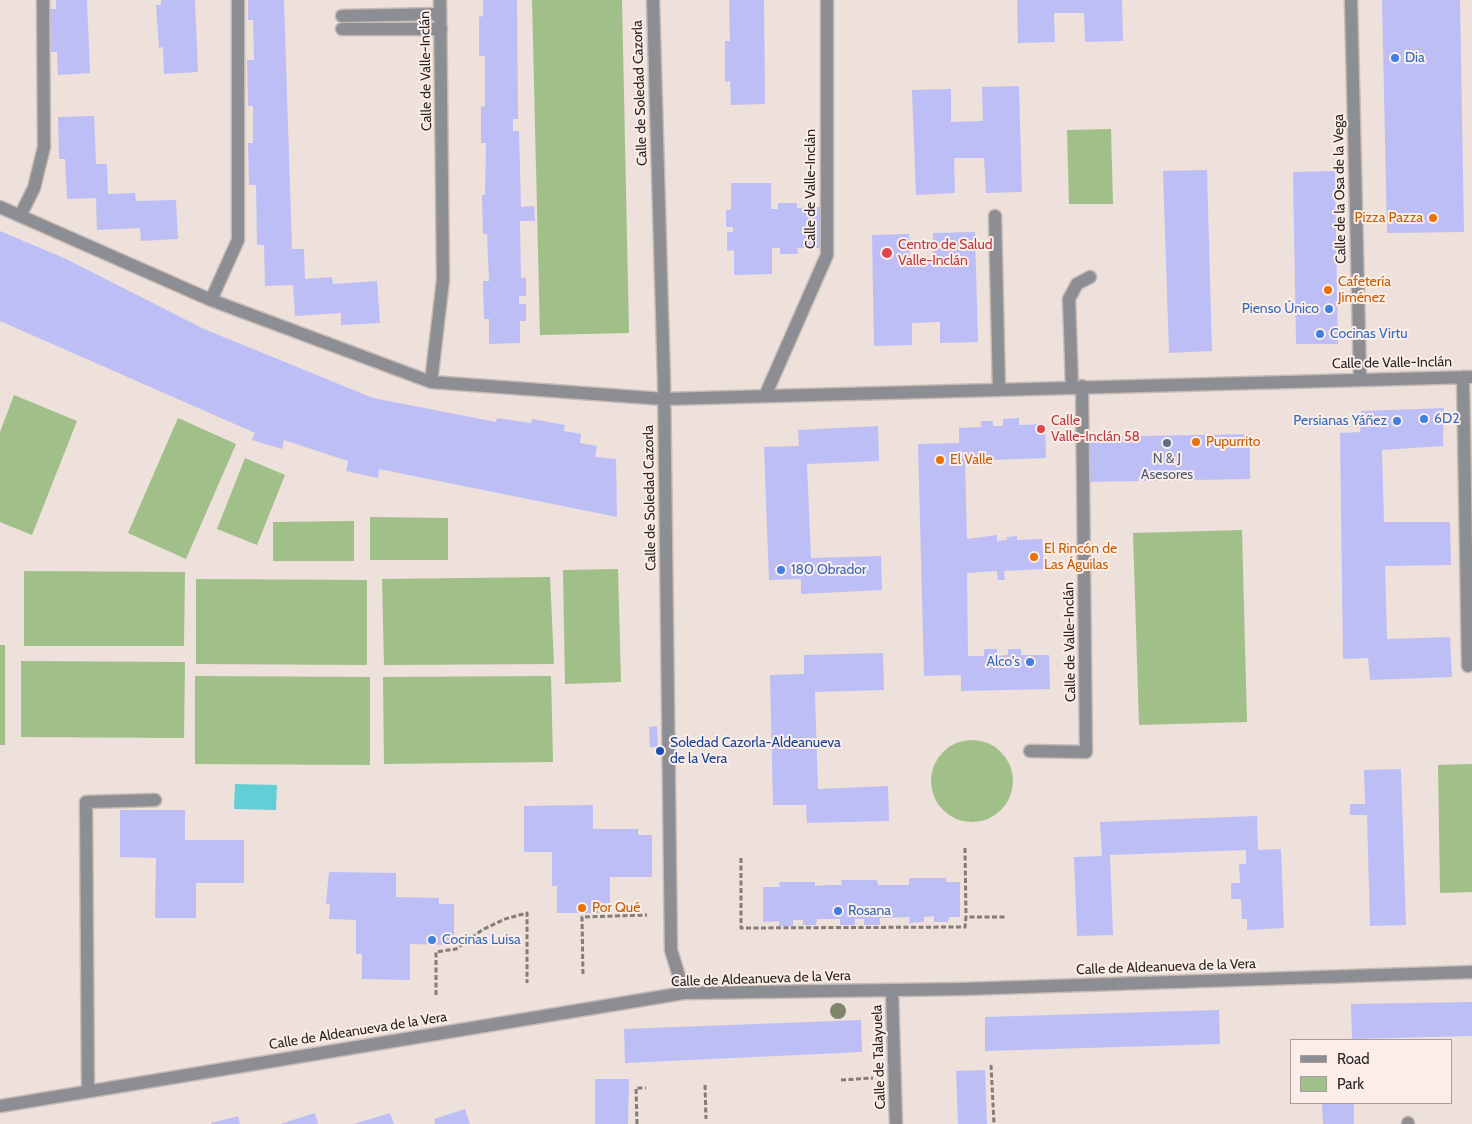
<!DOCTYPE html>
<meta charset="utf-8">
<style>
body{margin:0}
#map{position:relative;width:1472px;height:1124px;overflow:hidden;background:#eee0da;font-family:Cabin,sans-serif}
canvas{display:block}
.legend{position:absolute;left:1290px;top:1039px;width:162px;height:65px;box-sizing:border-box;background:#fbede8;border:1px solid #a89d9a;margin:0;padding:6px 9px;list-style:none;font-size:15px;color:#2b2624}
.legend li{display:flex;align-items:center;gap:10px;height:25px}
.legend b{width:25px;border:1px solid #a89d9a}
</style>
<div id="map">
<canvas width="1472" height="1124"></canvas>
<ul class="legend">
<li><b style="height:6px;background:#8d8e93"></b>Road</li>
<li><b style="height:14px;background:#a0bf89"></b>Park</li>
</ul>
</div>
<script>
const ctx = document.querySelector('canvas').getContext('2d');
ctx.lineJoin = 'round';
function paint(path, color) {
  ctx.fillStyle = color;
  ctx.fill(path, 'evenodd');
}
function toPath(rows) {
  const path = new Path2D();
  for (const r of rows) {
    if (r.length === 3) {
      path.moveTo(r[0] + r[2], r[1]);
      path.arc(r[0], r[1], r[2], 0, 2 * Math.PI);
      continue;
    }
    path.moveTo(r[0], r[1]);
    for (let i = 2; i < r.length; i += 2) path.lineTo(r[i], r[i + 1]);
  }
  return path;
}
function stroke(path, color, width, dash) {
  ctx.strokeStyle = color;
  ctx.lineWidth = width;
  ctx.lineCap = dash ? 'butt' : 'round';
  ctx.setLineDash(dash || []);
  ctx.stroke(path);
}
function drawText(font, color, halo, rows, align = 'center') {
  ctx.font = font + ' Cabin,sans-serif';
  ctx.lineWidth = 4;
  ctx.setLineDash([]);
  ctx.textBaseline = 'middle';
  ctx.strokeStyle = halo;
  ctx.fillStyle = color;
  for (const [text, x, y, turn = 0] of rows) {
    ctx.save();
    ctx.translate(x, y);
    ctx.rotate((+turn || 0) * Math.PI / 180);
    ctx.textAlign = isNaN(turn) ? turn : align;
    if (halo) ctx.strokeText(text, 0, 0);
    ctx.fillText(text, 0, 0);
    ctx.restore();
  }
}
paint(toPath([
 [532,0,622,0,629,333,540,335],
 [1111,129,1113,204,1069,204,1067,130],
 [14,395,77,421,32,535,0,522,0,432],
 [178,418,236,444,186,559,128,533],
 [245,458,285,475,257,545,217,529],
 [370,517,448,518,448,560,370,560],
 [354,521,354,561,273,561,273,522],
 [1242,530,1247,722,1139,725,1133,533],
 [618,569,621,682,565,684,563,570],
 [24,571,185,572,184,646,24,646],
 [550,577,554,664,384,665,382,579],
 [196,579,367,580,367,665,196,664],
 [0,645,5,645,5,745,0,745],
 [21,661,185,662,184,738,21,737],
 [195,676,370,677,370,765,195,764],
 [551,676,553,762,384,764,383,677],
 [972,781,41],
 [1472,764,1472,892,1440,893,1438,765]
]), '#a0bf89');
paint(toPath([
 [235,784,277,785,276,810,234,809]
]), '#63ced6');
paint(toPath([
 [56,0,87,0,90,73,58,75,57,52,51,52,50,9,56,9],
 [161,0,195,0,198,72,164,74,163,47,159,48,156,5,161,5],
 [248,0,284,0,292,249,304,249,305,279,332,277,333,284,377,281,380,323,341,325,341,313,295,316,293,285,265,286,264,245,257,245,256,185,249,185,248,143,253,143,253,106,248,106,247,60,254,60,253,20,248,20],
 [483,0,517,0,518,119,513,119,513,131,519,131,521,207,534,206,535,221,520,221,521,278,526,278,526,296,519,296,519,304,526,304,526,321,520,321,520,343,489,344,489,319,484,319,483,281,489,281,487,234,483,234,482,195,485,195,486,143,481,143,481,106,485,107,485,56,479,56,479,17,483,16],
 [729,0,764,0,765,104,731,105,730,81,725,82,725,41,730,41],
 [1017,0,1122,0,1123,41,1085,42,1084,13,1054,13,1055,42,1018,43],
 [1382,0,1460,0,1464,232,1387,233],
 [1019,86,1022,192,986,193,984,158,954,158,955,193,916,195,912,90,951,89,951,122,983,121,982,87],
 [94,116,96,164,107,164,108,194,135,193,136,201,176,200,178,239,141,241,140,228,97,230,96,198,67,199,65,159,59,159,58,117],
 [1207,170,1212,351,1169,353,1163,171],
 [1335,171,1338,344,1296,344,1293,172],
 [731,183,771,183,771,209,778,209,778,203,797,203,797,208,820,207,820,248,797,248,798,254,780,254,780,248,772,248,772,274,734,275,734,250,727,251,727,232,733,232,733,227,726,227,726,210,731,210],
 [0,231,66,259,204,329,373,398,496,422,497,418,531,423,532,419,565,425,564,431,581,434,580,443,597,446,595,457,616,459,617,517,379,469,378,478,346,471,348,461,284,440,282,449,252,440,255,433,0,321],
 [975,232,978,342,940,343,940,322,912,323,912,345,874,346,872,235,909,234,910,262,933,262,933,233],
 [1444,408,1443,446,1382,450,1384,522,1450,522,1451,565,1385,566,1387,639,1450,637,1452,677,1370,680,1368,658,1343,659,1340,433,1360,432,1361,411],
 [1019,418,1019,425,1045,424,1046,458,965,461,967,539,997,535,997,541,1007,540,1007,537,1017,536,1017,540,1042,539,1044,569,1004,571,1005,580,998,580,997,571,967,573,968,656,984,656,984,649,997,649,997,656,1008,655,1008,649,1021,649,1021,655,1049,655,1050,689,961,691,961,675,924,676,918,444,959,443,959,428,981,427,981,421,993,421,993,426,1003,426,1003,419],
 [878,426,879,461,807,464,811,558,881,556,882,590,801,594,801,579,769,580,764,447,799,446,798,430],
 [1250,434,1250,479,1084,482,1083,437],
 [883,653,884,690,815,692,818,789,888,786,889,821,807,823,806,805,773,805,770,675,804,674,804,655],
 [657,726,658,747,650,747,649,727],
 [1401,769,1406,925,1370,926,1367,815,1350,815,1350,804,1365,804,1364,770],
 [593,805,593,829,638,829,638,835,652,835,652,877,610,877,610,913,557,913,557,886,552,886,552,852,524,852,524,806],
 [120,810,185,810,185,840,244,840,244,883,196,883,196,918,155,918,156,858,120,857],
 [1257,816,1258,850,1281,849,1284,928,1247,930,1247,919,1242,919,1241,899,1231,899,1231,883,1240,883,1239,864,1246,864,1246,850,1110,855,1113,935,1077,936,1074,857,1102,856,1100,822],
 [329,872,396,873,396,897,439,898,439,904,454,904,454,945,410,944,410,980,362,979,362,954,356,954,356,920,329,919,330,904,326,904],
 [909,878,946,878,946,882,960,882,960,917,949,917,948,922,934,922,934,916,924,917,924,922,909,923,910,917,880,918,880,925,864,925,864,919,855,919,855,925,840,925,840,919,817,919,816,925,803,925,803,920,793,920,793,926,779,926,779,921,763,922,763,887,780,887,779,882,815,882,815,886,827,885,842,885,841,880,877,880,878,885,909,885],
 [1472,1002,1472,1036,1352,1039,1351,1004],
 [1219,1010,1220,1044,985,1051,985,1017],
 [861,1020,862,1052,625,1063,624,1029],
 [985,1070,987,1124,958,1124,956,1071],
 [595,1079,629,1079,628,1124,595,1124],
 [1322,1103,1354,1103,1354,1124,1323,1124],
 [465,1109,470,1124,435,1124,434,1119],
 [315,1113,318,1124,280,1124],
 [390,1113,394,1124,354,1124],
 [238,1116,240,1124,211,1124,211,1123]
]), '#bdbef6');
const service = toPath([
 [342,16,440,14],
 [342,29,441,29],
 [1072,387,1069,299,1077,284,1090,277],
 [88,1090,86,802,155,800]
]);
const minor = toPath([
 [653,0,664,381,671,950,684,993],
 [1351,0,1360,378],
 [0,207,211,300,431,382,664,399,1472,377],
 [20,216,34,188,44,147,43,0],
 [995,216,999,389],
 [211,300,238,240,238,0],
 [1463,377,1468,666],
 [431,382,443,280,440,0],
 [765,396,827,255,827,0],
 [1030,751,1086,752,1082,386],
 [892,990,896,1124],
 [0,1106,684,993,963,989,1472,972],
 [1408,1123,1408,1124]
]);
stroke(service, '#c7bbb6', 15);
stroke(minor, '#c7bbb6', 15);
stroke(toPath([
 [965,848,966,917],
 [741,858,741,928,965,927,966,917,1007,917],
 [583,974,582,917,647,915],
 [436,995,436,952,456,949,482,930,505,919,527,913,527,983],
 [991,1065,994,1124],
 [841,1080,873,1078],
 [705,1085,706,1119],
 [637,1124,636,1088,646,1088]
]), '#857c78', 3, [5, 2.5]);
stroke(service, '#8d8e93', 12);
stroke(minor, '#8d8e93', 12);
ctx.fillStyle = '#7e8568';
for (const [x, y] of [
 [838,1011]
]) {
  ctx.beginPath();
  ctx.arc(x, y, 8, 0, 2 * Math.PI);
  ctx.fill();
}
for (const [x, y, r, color] of [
 [1395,58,5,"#3f7fe0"],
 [1433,218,5,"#e8710a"],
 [887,253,6,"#e0444e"],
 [1328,290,5,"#e8710a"],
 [1329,309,5,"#3f7fe0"],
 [1320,334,5,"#3f7fe0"],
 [1424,419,5,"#3f7fe0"],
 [1397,421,5,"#3f7fe0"],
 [1041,429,5,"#e0444e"],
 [1196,442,5,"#e8710a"],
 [1167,443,5,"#5c6f8a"],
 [940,460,5,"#e8710a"],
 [1034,557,5,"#e8710a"],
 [781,570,5,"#3f7fe0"],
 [1030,662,5,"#3f7fe0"],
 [660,751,5,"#1a4fb4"],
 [582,908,5,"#e8710a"],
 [838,911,5,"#3f7fe0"],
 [432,940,5,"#3f7fe0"]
]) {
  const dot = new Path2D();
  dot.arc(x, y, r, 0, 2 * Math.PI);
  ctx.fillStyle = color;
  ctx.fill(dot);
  stroke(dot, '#fbede8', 2);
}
drawText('14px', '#366cbe', '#fbede8', [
 ["Dia",1405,58],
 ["Pienso Único",1319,309,"right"],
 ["Cocinas Virtu",1330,334],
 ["6D2",1434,419],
 ["Persianas Yáñez",1387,421,"right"],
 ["180 Obrador",791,570],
 ["Alco's",1020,662,"right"],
 ["Rosana",848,911],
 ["Cocinas Luisa",442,940]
], 'left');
drawText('14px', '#2b2624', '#fbede8', [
 ["Calle de Valle-Inclán",426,71,-91],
 ["Calle de Soledad Cazorla",640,93,-92],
 ["Calle de Valle-Inclán",811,189,-90],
 ["Calle de la Osa de la Vega",1340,189,-91],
 ["Calle de Valle-Inclán",1392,363,-1],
 ["Calle de Soledad Cazorla",650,498,-91],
 ["Calle de Valle-Inclán",1070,642,-91],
 ["Calle de Aldeanueva de la Vera",1166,967,-2],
 ["Calle de Aldeanueva de la Vera",761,979,-2],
 ["Calle de Aldeanueva de la Vera",358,1031,-9],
 ["Calle de Talayuela",879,1057,-92]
]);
drawText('14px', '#c56008', '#fbede8', [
 ["Pizza Pazza",1423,218,"right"],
 ["Cafetería",1338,282],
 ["Jiménez",1338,298],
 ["Pupurrito",1206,442],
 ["El Valle",950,460],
 ["El Rincón de",1044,549],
 ["Las Águilas",1044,565],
 ["Por Qué",592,908]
], 'left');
drawText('14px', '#be3a42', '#fbede8', [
 ["Centro de Salud",898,245],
 ["Valle-Inclán",898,261],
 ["Calle",1051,421],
 ["Valle-Inclán 58",1051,437]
], 'left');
drawText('14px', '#4e5e75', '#fbede8', [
 ["N & J",1167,459],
 ["Asesores",1167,475]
]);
drawText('14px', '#164399', '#fbede8', [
 ["Soledad Cazorla-Aldeanueva",670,743],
 ["de la Vera",670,759]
], 'left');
</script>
